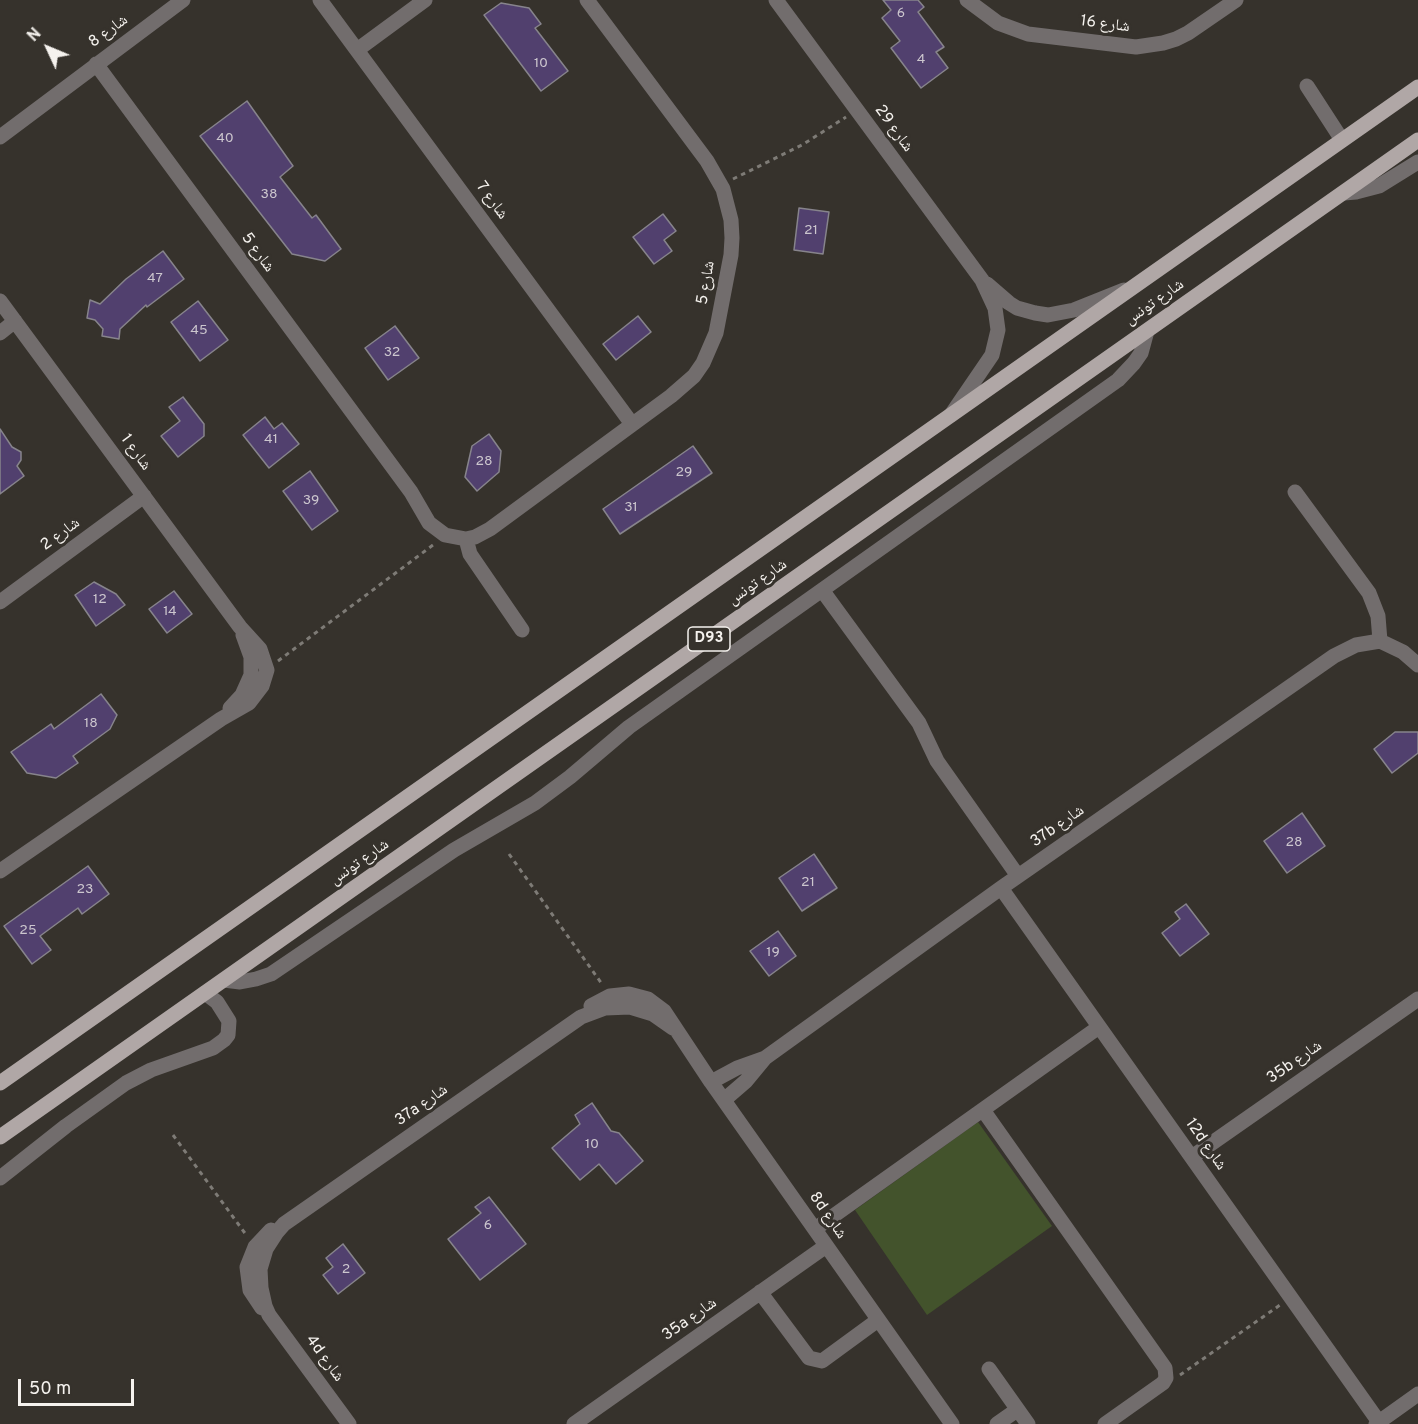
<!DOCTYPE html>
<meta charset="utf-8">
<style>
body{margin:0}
#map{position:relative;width:1418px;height:1424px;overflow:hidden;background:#36322c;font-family:Overpass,sans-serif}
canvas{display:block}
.north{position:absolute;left:18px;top:18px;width:60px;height:60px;-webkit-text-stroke:4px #36322c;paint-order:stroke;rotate:314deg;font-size:16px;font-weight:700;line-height:24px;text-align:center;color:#f5f2ee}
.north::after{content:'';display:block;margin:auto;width:21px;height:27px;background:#f5f2ee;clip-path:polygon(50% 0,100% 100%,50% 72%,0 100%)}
.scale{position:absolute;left:18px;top:1379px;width:116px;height:27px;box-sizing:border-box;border:3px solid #f5f2ee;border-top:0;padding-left:8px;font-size:18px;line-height:21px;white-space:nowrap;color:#f5f2ee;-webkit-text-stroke:4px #36322c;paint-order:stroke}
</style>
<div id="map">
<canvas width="1418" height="1424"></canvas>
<div class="north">N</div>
<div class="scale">50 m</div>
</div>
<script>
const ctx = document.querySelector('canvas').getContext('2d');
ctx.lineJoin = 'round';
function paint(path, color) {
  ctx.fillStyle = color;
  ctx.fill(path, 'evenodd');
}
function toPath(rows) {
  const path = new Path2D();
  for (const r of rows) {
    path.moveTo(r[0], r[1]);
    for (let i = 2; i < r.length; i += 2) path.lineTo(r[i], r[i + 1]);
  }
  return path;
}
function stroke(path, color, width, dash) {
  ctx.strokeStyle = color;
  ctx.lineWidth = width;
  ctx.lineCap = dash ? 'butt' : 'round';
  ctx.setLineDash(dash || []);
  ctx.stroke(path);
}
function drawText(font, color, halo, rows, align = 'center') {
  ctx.font = font + ' Overpass,"Noto Naskh Arabic",sans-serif';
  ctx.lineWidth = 6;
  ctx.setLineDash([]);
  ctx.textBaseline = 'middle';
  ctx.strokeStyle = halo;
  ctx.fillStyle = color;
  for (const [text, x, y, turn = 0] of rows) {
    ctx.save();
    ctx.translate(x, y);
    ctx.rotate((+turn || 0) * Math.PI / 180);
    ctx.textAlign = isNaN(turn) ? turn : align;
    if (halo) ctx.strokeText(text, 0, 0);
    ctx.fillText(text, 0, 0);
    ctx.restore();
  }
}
paint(toPath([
 [978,1122,1052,1226,927,1315,855,1210]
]), '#43532c');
const building = toPath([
 [883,0,918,0,924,7,918,12,944,47,936,52,948,68,921,88,891,48,900,41,882,18,891,10,883,0],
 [501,3,529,8,541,24,535,28,568,71,541,91,484,15,501,3],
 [247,101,293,166,280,177,312,218,316,215,341,249,325,261,292,254,200,136,247,101],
 [799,208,829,212,823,254,794,250,799,208],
 [663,214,676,231,664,240,672,251,654,264,633,237,663,214],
 [163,251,184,279,147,307,146,305,120,329,119,339,102,336,103,329,95,320,87,318,90,300,100,304,126,279,163,251],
 [198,301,228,340,200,361,171,322,198,301],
 [638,316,651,332,616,360,603,344,638,316],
 [395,326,419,358,388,380,365,348,395,326],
 [183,397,204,424,204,436,178,457,161,436,180,421,169,407,183,397],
 [265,417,274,429,282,423,299,444,269,468,243,435,265,417],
 [0,429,12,447,21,452,21,460,17,466,24,476,0,494,0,429],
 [489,434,501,451,499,472,477,491,465,477,472,446,489,434],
 [693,446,712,473,620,534,603,509,693,446],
 [310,471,338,511,312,530,283,491,310,471],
 [94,582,116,594,125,605,96,626,75,595,94,582],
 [174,591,192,614,167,633,149,609,174,591],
 [101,694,117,715,110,729,73,756,78,763,56,778,27,773,11,752,51,724,54,729,101,694],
 [1395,732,1418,732,1418,753,1392,773,1374,749,1395,732],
 [1302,813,1325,846,1287,873,1264,841,1302,813],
 [814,854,837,888,802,911,779,878,814,854],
 [88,866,109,894,82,914,78,908,40,936,51,950,32,964,4,926,88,866],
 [1186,904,1209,934,1180,956,1162,933,1180,919,1175,912,1186,904],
 [778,931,796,956,769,976,750,951,778,931],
 [592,1103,611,1131,619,1133,643,1161,616,1184,599,1164,580,1180,552,1148,580,1124,575,1115,592,1103],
 [489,1197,526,1244,480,1280,448,1239,481,1213,475,1207,489,1197],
 [343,1244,365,1273,338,1294,323,1275,333,1267,326,1258,343,1244]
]);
paint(building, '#51406e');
stroke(building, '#87848c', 1.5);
stroke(toPath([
 [733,179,802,145,846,117],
 [278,661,433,545],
 [509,854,602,984],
 [173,1135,247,1236],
 [1180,1375,1280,1305]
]), '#7e7b76', 3, [4.5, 4.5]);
stroke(toPath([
 [320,0,632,424],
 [776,0,982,280,995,308,998,330,992,355,951,415],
 [967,0,998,23,1028,34,1136,47,1163,43,1176,39,1188,33,1236,0],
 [357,50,425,0],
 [96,64,411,492,429,523,445,535,466,539,475,537,490,529,671,396,694,376,703,363,716,333,731,255,732,238,731,220,723,189,707,161,587,0],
 [1307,86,1342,140],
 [0,137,183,0],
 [1344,193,1356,192,1379,186,1418,162],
 [987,284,1009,303,1017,308,1035,313,1048,315,1074,310,1124,290],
 [0,301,240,627,260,649,267,670,262,686,249,703,221,719,0,871],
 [0,333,15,321],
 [1295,492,1369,593,1378,616,1380,641],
 [466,539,470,554,522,630],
 [822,590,919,723,937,761,1018,876],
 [0,602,144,496],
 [230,708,242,695,251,675,251,657,243,635],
 [1001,888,1379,1422],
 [224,980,240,982,256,979,271,974,454,850,535,803,570,777,629,727,1118,380,1134,363,1141,353,1147,331],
 [591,1006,610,996,629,994,648,999,664,1011,711,1082,952,1424],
 [711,1082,737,1068,765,1058,1001,888,1334,656,1356,645,1380,641,1403,652,1418,665],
 [724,1100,746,1081,765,1058],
 [983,1110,1165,1368,1166,1378,1163,1383,1105,1424],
 [1192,1157,1418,999],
 [0,1178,66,1126,126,1083,151,1070,213,1048,224,1040,228,1035,229,1021,217,1002,205,993],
 [815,1229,1099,1027],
 [760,1292,809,1358,822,1361,878,1320],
 [262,1308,250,1290,247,1267,255,1247,271,1230],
 [989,1369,1028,1424],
 [349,1424,269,1315,265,1306,261,1288,260,1269,266,1249,277,1232,284,1224,581,1017,605,1008,630,1007,653,1014,673,1028],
 [574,1424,826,1246],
 [997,1424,1017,1410],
 [1376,1424,1418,1394]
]), '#726d6d', 15);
stroke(toPath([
 [0,1083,1418,87],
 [0,1137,1418,140]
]), '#b0a7a6', 15);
drawText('14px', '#ccc6ce', null, [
 ["6",901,14],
 ["4",921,60],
 ["10",541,64],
 ["40",225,139],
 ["38",269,195],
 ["21",811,231],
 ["47",155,279],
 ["45",199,331],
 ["32",392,353],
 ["41",271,440],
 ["28",484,462],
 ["29",684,473],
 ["39",311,501],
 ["31",631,508],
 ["12",100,600],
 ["14",170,612],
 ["18",91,724],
 ["28",1294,843],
 ["21",808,883],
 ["23",85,890],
 ["25",28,931],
 ["19",773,953],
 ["10",592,1145],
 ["6",488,1226],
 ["2",346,1270]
]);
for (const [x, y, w] of [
 [709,639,42]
]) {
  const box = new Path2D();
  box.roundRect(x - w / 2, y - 12, w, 24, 4.5);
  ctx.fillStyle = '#36322c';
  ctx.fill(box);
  stroke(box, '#f5f2ee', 1.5);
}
drawText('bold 15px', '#f5f2ee', null, [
 ["D93",709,639]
]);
drawText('16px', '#f5f2ee', '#36322c', [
 ["شارع 16",1105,25,7],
 ["شارع 8",109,32,-36],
 ["شارع 29",893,129,54],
 ["شارع 7",491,201,54],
 ["شارع 5",257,253,54],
 ["شارع 5",707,283,-80],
 ["شارع تونس",1155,303,-35],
 ["شارع 1",135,453,54],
 ["شارع 2",61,535,-36],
 ["شارع تونس",758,583,-35],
 ["37b شارع",1058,827,-35],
 ["شارع تونس",360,863,-35],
 ["35b شارع",1295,1063,-35],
 ["37a شارع",422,1106,-35],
 ["12d شارع",1205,1145,55],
 ["8d شارع",827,1216,55],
 ["35a شارع",690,1320,-35],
 ["4d شارع",324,1359,54]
]);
</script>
